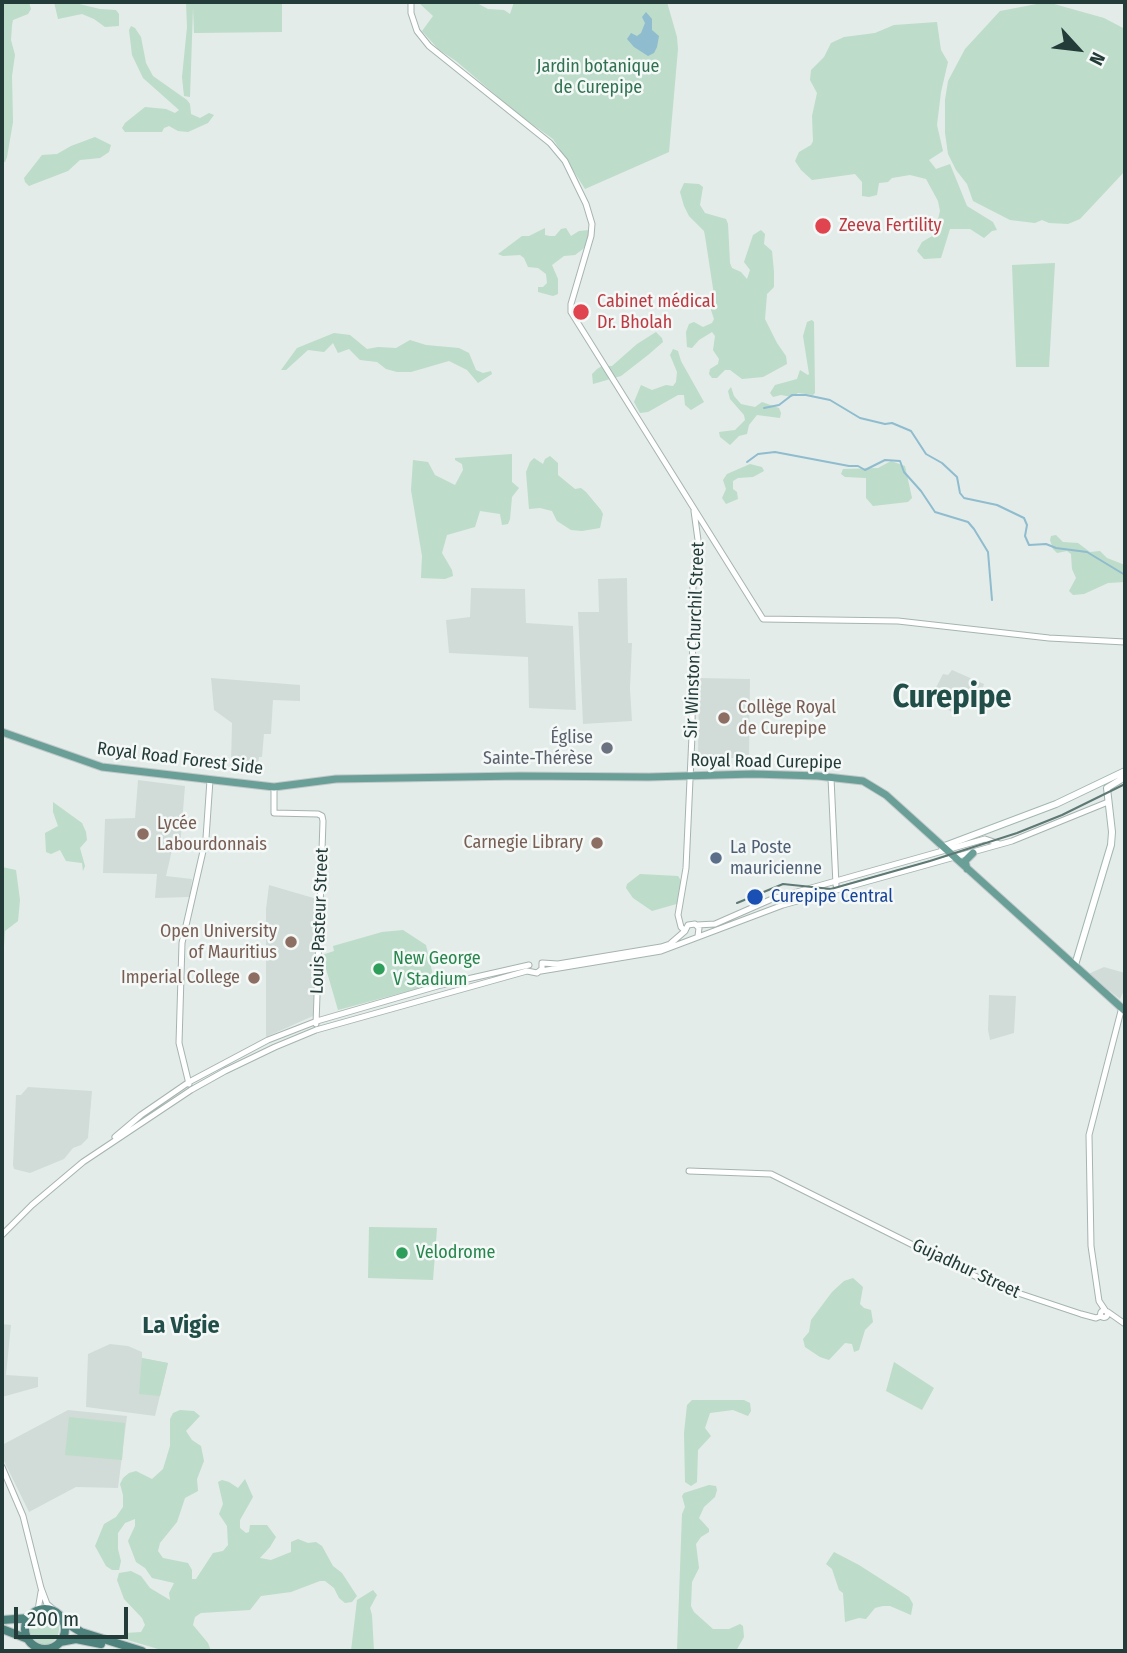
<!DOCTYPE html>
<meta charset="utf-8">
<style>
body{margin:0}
#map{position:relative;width:1127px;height:1653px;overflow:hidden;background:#e3ece9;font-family:"Fira Sans Condensed",sans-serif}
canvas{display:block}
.frame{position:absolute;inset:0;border:4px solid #243c39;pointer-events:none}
.north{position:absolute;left:1043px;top:14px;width:70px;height:70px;-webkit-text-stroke:5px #f4f9f7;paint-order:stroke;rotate:117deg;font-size:19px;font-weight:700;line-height:28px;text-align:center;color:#243c39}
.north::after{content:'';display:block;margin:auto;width:24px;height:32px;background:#243c39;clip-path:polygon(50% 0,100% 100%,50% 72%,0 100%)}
.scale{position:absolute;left:14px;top:1607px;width:114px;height:32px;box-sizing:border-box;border:4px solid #243c39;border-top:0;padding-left:9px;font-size:21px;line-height:24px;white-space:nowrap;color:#243c39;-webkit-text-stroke:5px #f4f9f7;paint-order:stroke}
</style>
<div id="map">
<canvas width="1127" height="1653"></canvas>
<div class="frame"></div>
<div class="north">N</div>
<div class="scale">200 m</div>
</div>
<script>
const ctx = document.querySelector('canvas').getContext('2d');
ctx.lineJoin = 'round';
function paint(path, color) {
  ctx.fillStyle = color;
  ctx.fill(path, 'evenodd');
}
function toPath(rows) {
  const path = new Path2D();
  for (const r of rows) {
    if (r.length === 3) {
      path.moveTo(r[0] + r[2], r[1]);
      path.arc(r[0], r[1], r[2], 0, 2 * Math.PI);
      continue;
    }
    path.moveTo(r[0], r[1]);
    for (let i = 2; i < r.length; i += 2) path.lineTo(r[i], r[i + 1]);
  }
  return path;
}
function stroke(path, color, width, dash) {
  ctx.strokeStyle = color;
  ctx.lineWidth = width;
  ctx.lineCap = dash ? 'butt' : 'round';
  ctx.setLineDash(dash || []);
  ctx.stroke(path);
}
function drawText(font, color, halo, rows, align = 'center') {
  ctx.font = font + ' "Fira Sans Condensed",sans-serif';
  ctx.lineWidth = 5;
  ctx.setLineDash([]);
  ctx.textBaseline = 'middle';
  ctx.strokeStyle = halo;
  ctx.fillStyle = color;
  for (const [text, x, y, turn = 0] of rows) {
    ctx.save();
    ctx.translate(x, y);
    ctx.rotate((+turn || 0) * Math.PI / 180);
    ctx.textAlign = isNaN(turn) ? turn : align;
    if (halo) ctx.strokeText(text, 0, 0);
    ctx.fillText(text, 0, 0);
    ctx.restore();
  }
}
paint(toPath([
 [627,578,628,643,632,643,630,689,632,721,583,724,578,612,599,612,598,579],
 [471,588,525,589,526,623,573,626,576,710,529,708,528,657,449,653,446,620,470,617],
 [952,670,984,684,981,694,967,689,955,714,930,699,943,674,948,675],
 [211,678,300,685,300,701,273,700,271,734,264,734,262,757,259,757,258,766,231,764,232,723,214,710],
 [699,678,750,679,749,758,698,758],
 [138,780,185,786,180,848,172,850,166,876,192,879,190,897,155,898,157,874,103,873,105,819,135,818],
 [269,885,317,899,313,1016,266,1037,266,909],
 [1104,967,1125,973,1125,988,1120,999,1088,974],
 [989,995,1016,996,1014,1033,990,1040,988,1030],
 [28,1087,92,1091,88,1138,81,1145,73,1148,64,1159,30,1173,14,1169,13,1165,16,1095,21,1095],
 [2,1324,11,1325,6,1375,38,1377,38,1387,2,1397],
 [110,1344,128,1346,142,1352,142,1358,168,1363,155,1416,86,1407,88,1354],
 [68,1410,127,1416,118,1488,76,1487,29,1512,2,1457,2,1445]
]), '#d1dcd8');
paint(toPath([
 [4,2,29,2,31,9,28,14,13,20,12,25,11,40,15,55,12,76,13,122,7,157,5,162,2,163],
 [54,2,71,2,100,9,116,10,119,14,119,26,105,27,94,19,82,14,58,19],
 [186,2,282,2,282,32,194,33,193,8,190,97,184,96,182,77,187,27],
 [418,2,475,2,488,9,504,10,510,14,514,2,667,2,677,37,678,49,669,152,585,189,553,139,519,115,456,61,438,49,422,31,433,16],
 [1047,2,1104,18,1125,29,1125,171,1080,219,1068,224,1049,223,1042,220,1035,223,1010,220,973,201,967,184,956,170,948,154,945,133,945,100,948,81,965,49,1000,11],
 [937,22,941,50,948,62,941,92,937,125,943,151,929,160,936,169,950,164,967,206,993,222,997,230,992,231,984,238,970,229,950,229,941,258,924,259,917,251,922,242,934,235,940,211,938,201,926,179,910,175,892,178,888,182,879,183,877,195,869,197,862,196,862,182,855,174,812,180,801,170,795,161,799,152,811,145,813,141,812,116,817,93,810,80,811,70,824,57,831,43,844,37,875,33,894,25],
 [131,26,135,28,141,37,146,63,153,76,187,100,190,104,191,114,200,118,209,113,214,115,208,123,188,132,178,131,169,126,164,128,162,132,125,132,122,128,125,123,145,107,166,109,175,113,179,110,143,78,132,55,129,30],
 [95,137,111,145,109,152,100,158,80,160,68,171,34,184,29,186,25,182,24,178,42,155,57,154,71,146],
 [684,183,699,184,703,187,700,205,705,213,726,219,728,224,730,263,732,268,741,272,747,279,750,270,744,262,753,235,761,230,765,234,764,244,772,251,774,272,774,287,767,294,765,319,777,343,786,356,787,364,763,377,742,379,730,370,725,370,717,378,712,378,709,374,710,369,718,364,719,359,713,350,715,336,712,332,699,340,692,348,687,347,686,332,689,324,694,322,703,327,712,323,714,319,709,304,714,295,705,236,704,231,689,216,684,206,680,192],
 [545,228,545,235,550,236,555,236,561,229,566,228,571,236,579,231,589,230,589,240,583,249,575,255,564,256,552,265,558,279,558,294,553,296,538,292,538,287,543,287,547,283,546,274,538,268,528,267,524,258,520,255,503,256,498,254,522,236,529,236],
 [1055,263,1049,367,1016,367,1012,265],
 [812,320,814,322,815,393,813,395,798,393,792,397,781,395,773,397,770,393,775,385,797,379,800,370,808,375,809,374,803,336,807,322],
 [656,332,662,338,663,342,648,355,621,376,593,384,592,374,597,369,602,366,612,366,637,344],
 [334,333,350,335,367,349,378,347,396,348,410,340,426,345,459,348,469,353,476,370,483,373,491,371,492,374,478,383,467,370,449,361,411,372,397,372,386,369,377,362,360,360,349,349,338,353,333,343,324,352,308,350,286,370,281,370,297,348],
 [673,349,678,351,681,361,704,402,691,410,685,405,684,395,678,395,648,412,640,413,634,402,641,385,652,390,666,385,673,386,676,382,677,372,670,355],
 [731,387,734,396,741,404,755,407,762,402,779,408,781,413,780,418,757,415,749,425,747,434,739,436,730,445,720,437,719,432,735,430,745,420,744,415,730,399,728,391],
 [512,454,512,482,519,488,512,497,510,519,508,524,502,525,500,514,480,511,475,527,447,535,442,553,452,570,453,576,445,579,421,578,422,556,411,490,413,460,428,462,435,475,455,485,463,470,462,464,455,460,455,458],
 [550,456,558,463,558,475,575,489,581,488,586,492,601,510,603,514,600,528,582,531,571,530,557,521,552,511,540,508,529,509,526,472,530,462,534,458,543,464,545,459],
 [891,461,905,466,912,498,908,502,873,506,866,498,866,478,845,477,841,474,843,469,878,468],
 [750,464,762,467,764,471,753,477,738,478,733,481,733,489,737,492,738,499,726,504,722,498,726,489,723,480,727,474],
 [1056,535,1063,542,1078,543,1090,552,1100,551,1107,558,1125,565,1125,582,1108,583,1084,594,1073,595,1069,591,1076,578,1072,569,1071,554,1067,551,1057,553,1053,549,1050,540,1051,536],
 [53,802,82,823,86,832,87,840,80,848,85,866,83,871,82,863,66,861,60,850,51,854,46,852,45,833,58,826,53,812],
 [2,867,16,870,20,900,18,921,5,931,4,946,2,946],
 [640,874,678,876,682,882,680,903,652,911,633,898,626,888,627,884],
 [403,930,426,945,435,984,338,1010,322,955,334,951,333,946,382,932],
 [369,1227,437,1228,433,1280,368,1278],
 [853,1278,863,1287,860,1304,864,1308,871,1310,873,1322,865,1330,859,1350,854,1352,852,1344,845,1343,829,1360,820,1357,805,1347,803,1339,809,1332,811,1320,832,1292,844,1281],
 [142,1358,168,1363,160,1396,139,1394],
 [894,1362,934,1388,922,1410,886,1391],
 [692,1400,744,1400,750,1403,751,1411,748,1416,733,1410,710,1413,705,1428,711,1436,698,1450,697,1482,691,1486,685,1482,684,1433,687,1405],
 [180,1410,194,1411,200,1416,186,1431,192,1440,201,1446,204,1461,197,1479,198,1491,185,1498,177,1522,160,1543,158,1551,163,1558,188,1563,192,1570,192,1579,196,1579,213,1553,223,1551,228,1545,227,1526,219,1514,223,1504,218,1482,222,1480,229,1482,238,1488,245,1479,253,1497,240,1520,240,1528,246,1533,249,1532,250,1525,267,1525,276,1537,270,1547,260,1558,271,1560,291,1552,291,1542,298,1539,308,1543,316,1542,322,1546,333,1566,342,1573,357,1596,352,1602,345,1603,339,1598,334,1588,325,1581,320,1581,291,1592,261,1596,250,1610,201,1613,195,1617,193,1625,208,1643,211,1651,165,1651,124,1639,123,1635,126,1633,141,1632,145,1625,142,1618,124,1599,117,1580,119,1573,131,1571,141,1576,150,1588,170,1600,169,1593,174,1583,152,1578,145,1568,136,1562,128,1541,135,1526,135,1519,125,1523,118,1533,118,1549,121,1561,119,1570,112,1570,106,1566,95,1546,104,1524,116,1517,123,1507,123,1495,120,1484,123,1478,129,1473,136,1471,152,1479,163,1469,170,1446,170,1419,173,1413],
 [69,1417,125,1423,122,1460,65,1455],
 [709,1485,716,1486,717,1490,715,1497,704,1507,699,1518,709,1529,709,1532,701,1537,696,1544,699,1568,692,1582,691,1606,694,1612,713,1629,729,1629,740,1624,743,1626,744,1637,736,1651,677,1651,682,1514,685,1507,682,1496,684,1493],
 [834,1552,859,1565,909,1597,913,1604,911,1615,890,1606,883,1606,875,1608,866,1619,859,1618,845,1622,843,1593,839,1590,832,1569,826,1564],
 [373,1590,377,1595,370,1608,372,1615,374,1651,351,1651,357,1600],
 [43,1629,16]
]), '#bddcc9');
paint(toPath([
 [646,12,652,19,652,30,659,36,657,47,654,53,648,56,634,47,627,39,631,33,637,36,641,33,645,23,642,17]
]), '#8fbcce');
stroke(toPath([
 [764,408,779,405,792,395,806,395,830,400,860,418,885,424,892,423,911,431,926,454,942,463,957,477,960,493,964,498,997,505,1024,518,1027,525,1025,536,1029,545,1046,544,1056,548,1087,552,1125,575],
 [747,462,758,454,775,452,849,466,858,466,865,470,885,460,900,461,904,472,921,491,935,512,968,522,974,529,988,552,992,600]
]), '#8fbcce', 2);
const tertiary = toPath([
 [411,2,411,13,417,31,429,46,550,143,565,161,586,204,592,224,591,236,571,304,571,312,763,619,898,621,1049,638,1125,642],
 [831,778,836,885],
 [274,787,274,813,318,814,322,816,323,821,316,1024],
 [697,925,715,924,772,899,985,839,1000,844],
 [685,931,688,925,695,924,699,928,698,936],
 [542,963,558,964,661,947,670,944,685,931,681,927,678,915,686,868,692,735,693,581,698,540,694,511],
 [541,971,661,951,783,905,1012,841,1108,802],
 [189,1084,179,1043,182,943,206,838,210,780],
 [115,1137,141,1115,189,1082,268,1040,317,1021,441,985,529,965],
 [689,1171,771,1174,991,1284,1081,1314,1096,1318,1101,1316],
 [2,1235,32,1205,83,1162,191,1090,225,1071,275,1047,316,1030,527,971,537,973,542,969,542,963],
 [1105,1310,1099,1301,1091,1246,1089,1135,1122,1007],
 [1104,1314,3.5],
 [1108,1312,1125,1324],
 [2,1467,23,1516,41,1588,47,1604,55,1611],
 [38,1610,41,1592]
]);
const secondary = toPath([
 [942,847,1056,804,1125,771],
 [1075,965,1111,845,1112,832,1107,788,1125,777]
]);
const primary = toPath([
 [2,732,102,767,274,787,336,779,520,776,649,777,753,774,818,776,863,781,886,795,1125,1011],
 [967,869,965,861,973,853]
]);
const trunk = toPath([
 [45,1629,20],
 [2,1620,29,1618],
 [65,1622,81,1632,142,1651],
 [2,1629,28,1639],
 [60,1642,76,1639,101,1644]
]);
stroke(tertiary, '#a6b4b1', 7);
stroke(secondary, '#a2b7b2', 8);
stroke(primary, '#c2c8c8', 9);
stroke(trunk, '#c2c8c8', 10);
stroke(tertiary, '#fff', 5);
stroke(secondary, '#fff', 6);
stroke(primary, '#6a9f98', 7);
stroke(trunk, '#4e837d', 8);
stroke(toPath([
 [737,903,783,884,831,889,930,861,1017,833,1062,815,1125,784]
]), '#5e7874', 2);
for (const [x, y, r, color] of [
 [823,226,9,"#e0444e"],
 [581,312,9,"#e0444e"],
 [724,718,7,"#8d6e63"],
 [607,748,7,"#6b7280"],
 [143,834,7,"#8d6e63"],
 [597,843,7,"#8d6e63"],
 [716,858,7,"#5c6f8a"],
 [755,897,9,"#1a4fb4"],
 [291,942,7,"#8d6e63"],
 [379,969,7,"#2e9e5b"],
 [254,978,7,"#8d6e63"],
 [402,1253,7,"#2e9e5b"]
]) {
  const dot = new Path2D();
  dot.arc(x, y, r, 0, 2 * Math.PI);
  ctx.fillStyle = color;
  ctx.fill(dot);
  stroke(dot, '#f4f9f7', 2.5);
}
drawText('18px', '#307151', '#f4f9f7', [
 ["Jardin botanique",598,67],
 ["de Curepipe",598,88]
]);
drawText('18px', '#be3a42', '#f4f9f7', [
 ["Zeeva Fertility",839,226],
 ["Cabinet médical",597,302],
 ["Dr. Bholah",597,323]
], 'left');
drawText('18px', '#243c39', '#f4f9f7', [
 ["Sir Winston Churchil Street",695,640,-88],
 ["Royal Road Forest Side",180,759,7],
 ["Royal Road Curepipe",766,762,1],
 ["Louis Pasteur Street",320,921,-88],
 ["Gujadhur Street",966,1269,25]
]);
drawText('18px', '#785e54', '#f4f9f7', [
 ["Collège Royal",738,708,"left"],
 ["de Curepipe",738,729,"left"],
 ["Lycée",157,824,"left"],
 ["Labourdonnais",157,845,"left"],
 ["Carnegie Library",583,843],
 ["Open University",277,932],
 ["of Mauritius",277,953],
 ["Imperial College",240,978]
], 'right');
drawText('18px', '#5b616d', '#f4f9f7', [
 ["Église",593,738],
 ["Sainte-Thérèse",593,759]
], 'right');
drawText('18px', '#4e5e75', '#f4f9f7', [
 ["La Poste",730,848],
 ["mauricienne",730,869]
], 'left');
drawText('18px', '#164399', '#f4f9f7', [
 ["Curepipe Central",771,897]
], 'left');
drawText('18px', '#27864d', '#f4f9f7', [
 ["New George",393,959],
 ["V Stadium",393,980],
 ["Velodrome",416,1253]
], 'left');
drawText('bold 24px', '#214e48', '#f4f9f7', [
 ["La Vigie",181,1326]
]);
drawText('bold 32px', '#214e48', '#f4f9f7', [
 ["Curepipe",952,698]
]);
</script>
